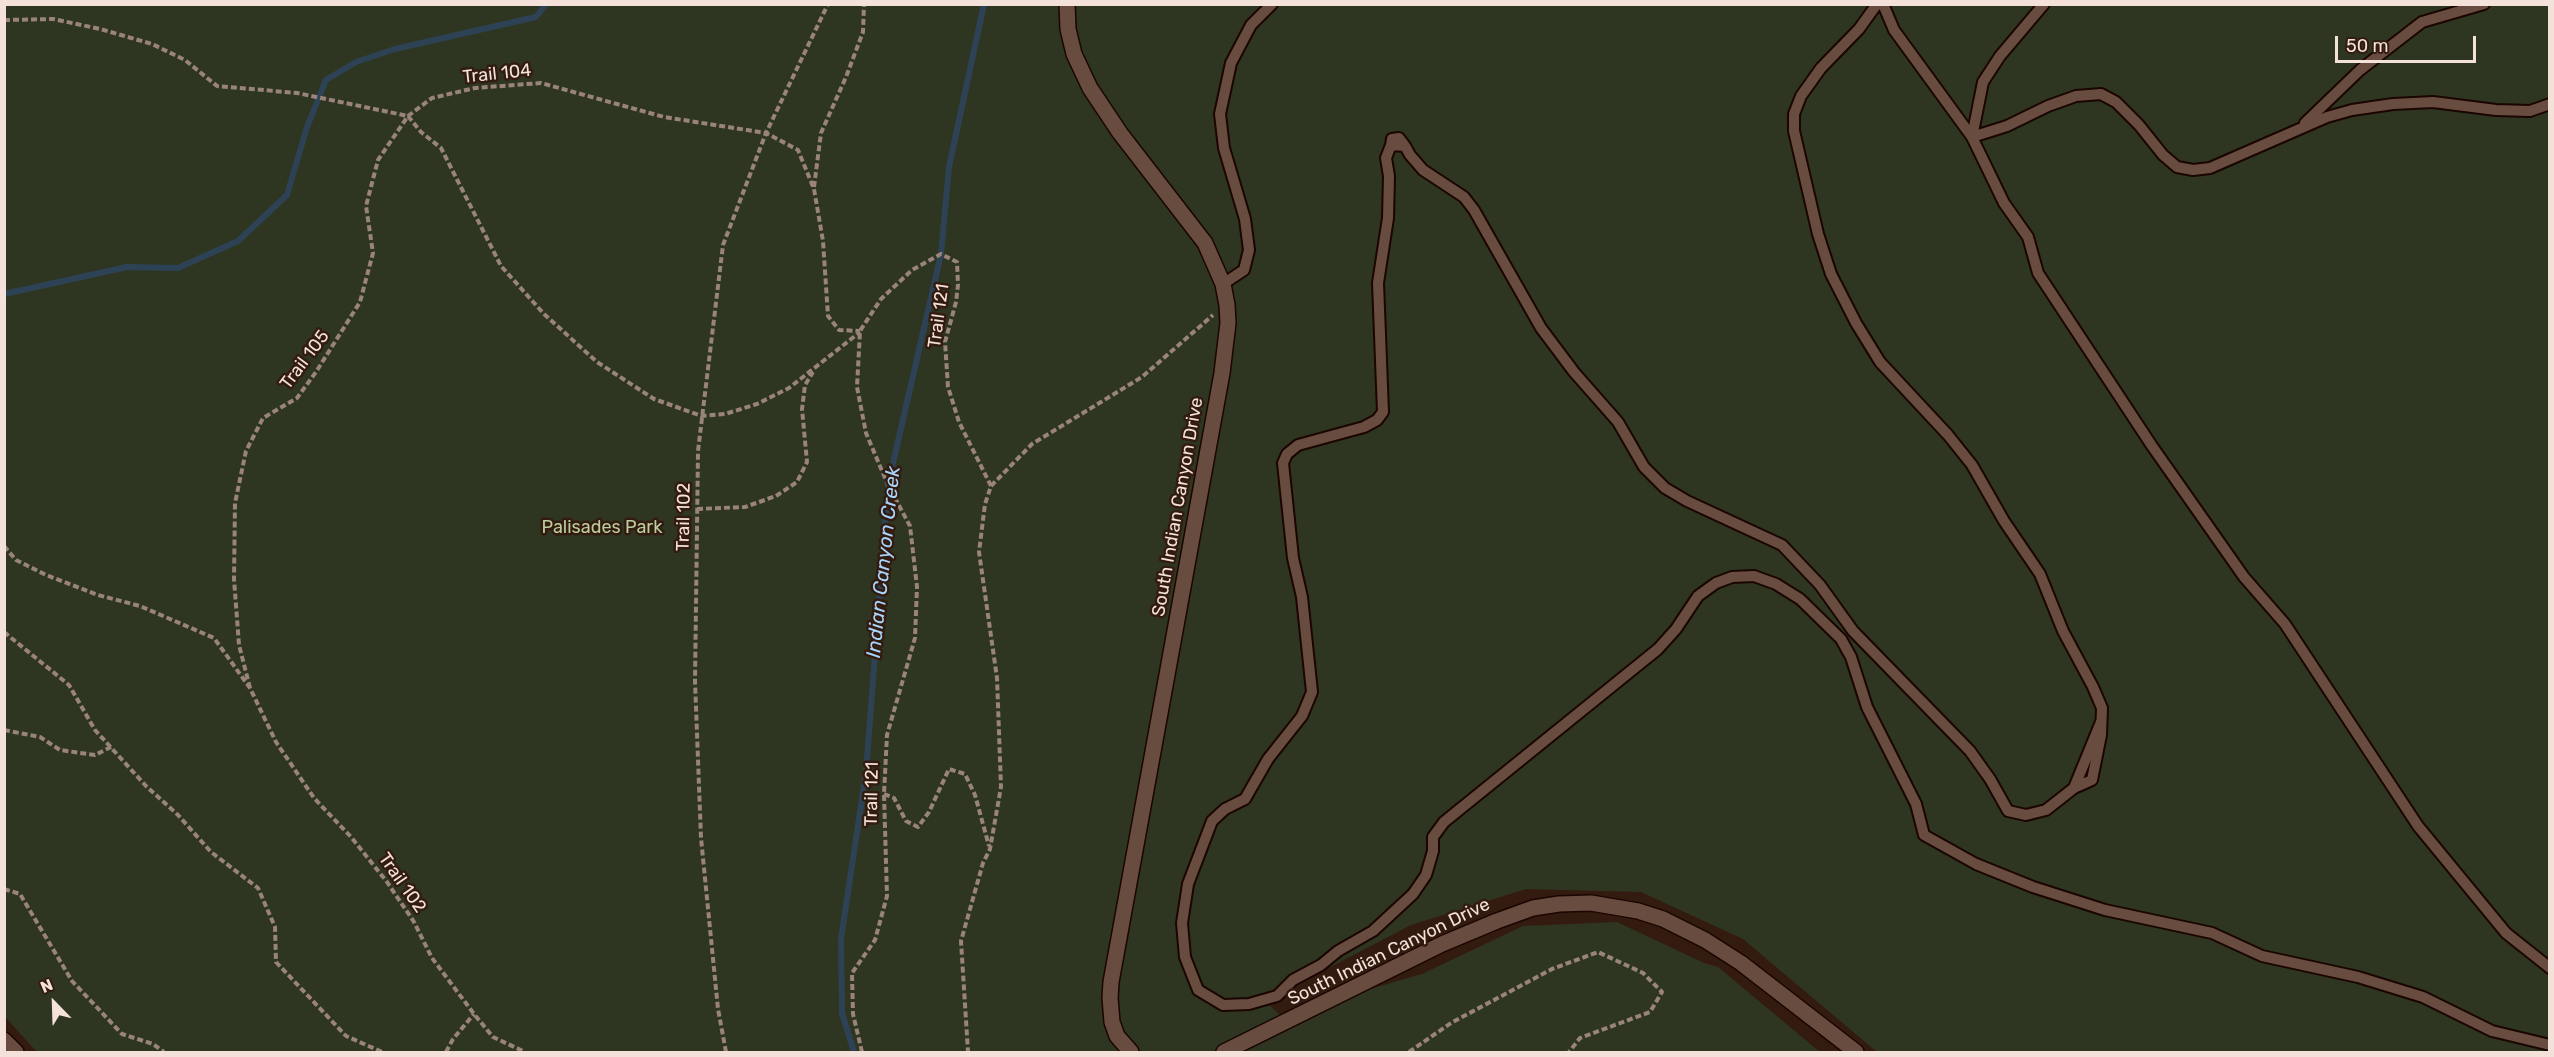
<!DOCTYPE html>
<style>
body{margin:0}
#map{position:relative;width:2554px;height:1057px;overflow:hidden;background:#341b10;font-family:Rubik,sans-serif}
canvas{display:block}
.frame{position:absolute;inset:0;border:6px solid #f3e1da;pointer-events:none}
.north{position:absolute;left:24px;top:973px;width:60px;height:60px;-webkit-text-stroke:4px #341b10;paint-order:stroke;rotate:337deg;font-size:16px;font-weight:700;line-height:24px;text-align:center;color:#f3e1da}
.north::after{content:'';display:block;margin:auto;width:21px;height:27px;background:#f3e1da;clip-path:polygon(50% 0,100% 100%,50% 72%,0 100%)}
.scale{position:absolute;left:2335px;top:36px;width:141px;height:27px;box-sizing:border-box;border:3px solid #f3e1da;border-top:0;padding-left:8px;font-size:18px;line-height:21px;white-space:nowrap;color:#f3e1da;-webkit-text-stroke:4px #341b10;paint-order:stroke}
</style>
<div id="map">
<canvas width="2554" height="1057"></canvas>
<div class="frame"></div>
<div class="north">N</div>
<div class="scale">50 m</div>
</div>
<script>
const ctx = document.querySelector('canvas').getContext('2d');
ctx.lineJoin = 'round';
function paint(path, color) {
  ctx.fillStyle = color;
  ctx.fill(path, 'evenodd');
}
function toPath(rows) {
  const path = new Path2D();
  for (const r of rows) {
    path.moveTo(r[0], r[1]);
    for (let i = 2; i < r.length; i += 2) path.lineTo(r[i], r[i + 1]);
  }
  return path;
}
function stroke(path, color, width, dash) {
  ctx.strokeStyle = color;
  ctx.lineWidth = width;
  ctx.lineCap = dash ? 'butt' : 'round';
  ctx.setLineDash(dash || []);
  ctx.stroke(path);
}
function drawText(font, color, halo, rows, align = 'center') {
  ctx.font = font + ' Rubik,sans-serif';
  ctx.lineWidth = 5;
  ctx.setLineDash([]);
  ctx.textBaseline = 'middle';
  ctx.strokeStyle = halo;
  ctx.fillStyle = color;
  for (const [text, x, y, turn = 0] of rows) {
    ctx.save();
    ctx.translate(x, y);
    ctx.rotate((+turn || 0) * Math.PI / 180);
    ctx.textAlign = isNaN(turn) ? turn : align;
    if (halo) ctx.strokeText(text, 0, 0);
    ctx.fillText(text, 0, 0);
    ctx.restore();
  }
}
paint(toPath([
 [5,5,2549,5,2549,1052,1877,1052,1743,939,1641,892,1526,889,1411,925,1265,1001,1280,1015,1422,974,1523,926,1617,922,1704,963,1718,967,1820,1052,37,1052,5,1017]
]), '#2e3622');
stroke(toPath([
 [4,294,127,267,178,268,238,241,287,195,307,127,326,80,356,62,395,49,536,17,546,4],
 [854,1052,842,1013,841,939,866,772,888,485,941,254,949,167,984,4]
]), '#2d4355', 6);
const service = toPath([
 [1877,4,1859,29,1821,68,1801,96,1794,114,1794,131,1818,234,1831,274,1856,323,1880,362,1948,435,1972,465,2004,521,2040,574,2063,631,2093,687,2102,708,2101,735,2092,780,2074,788,2101,722],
 [1883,4,1894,30,1972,137,2007,126,2048,106,2076,96,2101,94,2116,102,2139,125,2163,155,2177,167,2193,170,2210,168,2327,117,2352,110,2393,104,2433,102,2496,110,2530,111,2550,104],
 [2044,4,2000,56,1983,82,1972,137,2004,203,2028,237,2038,273,2152,446,2244,577,2285,624,2418,826,2506,933,2550,968],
 [2305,123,2360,70,2422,22,2484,4],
 [1391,145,1386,158,1389,176,1388,218,1378,283,1383,412,1377,420,1364,427,1298,445,1287,454,1283,463,1293,558,1302,597,1312,692,1302,716,1268,759,1245,799,1225,809,1212,821,1188,884,1182,923,1185,957,1198,990,1223,1005,1249,1004,1277,996,1293,980,1321,965,1338,951,1373,931,1413,894,1426,875,1433,851,1433,837,1444,822,1658,649,1676,629,1698,596,1716,583,1732,577,1754,576,1776,584,1800,599,1841,639,1851,657,1867,707,1916,804,1924,835,1976,864,2033,887,2105,910,2212,933,2262,956,2358,977,2423,997,2492,1031,2550,1045],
 [1405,146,1391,145,1392,139,1399,138,1405,146,1410,155,1423,170,1464,197,1474,210,1541,328,1574,372,1618,422,1644,467,1665,488,1687,501,1782,545,1820,585,1853,631,1970,751,1990,779,2008,811,2026,815,2046,810,2074,788],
 [1223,284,1244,270,1249,250,1245,219,1224,148,1220,114,1231,63,1251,25,1272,4]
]);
const minor = toPath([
 [1067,4,1068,29,1074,54,1090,88,1120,133,1205,243,1223,284,1227,305,1228,323,1222,373,1111,982,1110,998,1112,1022,1117,1036,1131,1052],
 [4,1040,16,1052],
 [1224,1052,1442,944,1497,921,1533,908,1559,904,1591,903,1638,911,1663,919,1705,940,1741,963,1856,1052]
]);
stroke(service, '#1a0500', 14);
stroke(minor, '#1a0500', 18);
stroke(toPath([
 [4,20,53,19,100,29,152,44,185,60,217,86,297,93,408,116],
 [408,116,421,132,441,148,501,266,544,314,597,362,654,399,702,416,725,414,757,404,789,388,860,332],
 [814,187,821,133,846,77,863,32,864,4],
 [991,486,1032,444,1142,377,1213,315],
 [697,509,745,507,776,496,797,482,807,462,802,409,805,385,813,372],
 [4,546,16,560,46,575,98,595,140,606,214,638,250,688,276,742,314,798,351,837,387,882,414,922,432,958,474,1014,493,1037,525,1052],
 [4,632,69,685,95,730,146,786,178,815,211,852,258,888,275,927,276,962,346,1036,382,1052],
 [250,688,239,645,234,579,235,503,246,451,263,418,297,398,316,372,360,302,373,253,366,206,378,160,408,116,432,98,475,88,541,83,664,117,766,133,798,150,814,189,823,241,828,316,839,330,860,331],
 [4,730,40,737,60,750,95,755,111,747],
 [884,794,894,798,906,821,918,827,929,812,949,769,965,774,975,795,989,846],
 [4,889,20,894,72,981,122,1034,153,1044,164,1052],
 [446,1052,453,1039,474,1014],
 [726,1052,718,1009,701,838,695,681,698,451,723,245,766,133,828,4],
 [862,1052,853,1014,852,973,875,940,887,896,884,794,887,735,915,638,917,587,910,526,888,485,866,433,857,387,860,331,881,299,912,270,941,254,957,262,958,285,956,302,945,342,948,387,959,422,991,486,985,504,979,552,997,678,1001,787,990,849,983,863,961,941,968,1052],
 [1409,1052,1451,1023,1552,969,1598,952,1643,973,1662,992,1650,1012,1580,1038,1569,1052]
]), '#99837a', 4, [6, 3]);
stroke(service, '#694c40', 10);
stroke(minor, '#694c40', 15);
drawText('18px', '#f3e1da', '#341b10', [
 ["Trail 104",497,74,-6],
 ["Trail 121",939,316,-82],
 ["Trail 105",305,360,-53],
 ["South Indian Canyon Drive",1178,507,-80],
 ["Trail 102",684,517,-89],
 ["Trail 121",872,794,-89],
 ["Trail 102",402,883,55],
 ["South Indian Canyon Drive",1389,952,-26]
]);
drawText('18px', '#bacf9d', '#341b10', [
 ["Palisades Park",602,528]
]);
drawText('italic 20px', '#a7d5fb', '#341b10', [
 ["Indian Canyon Creek",884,562,-84]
]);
</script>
